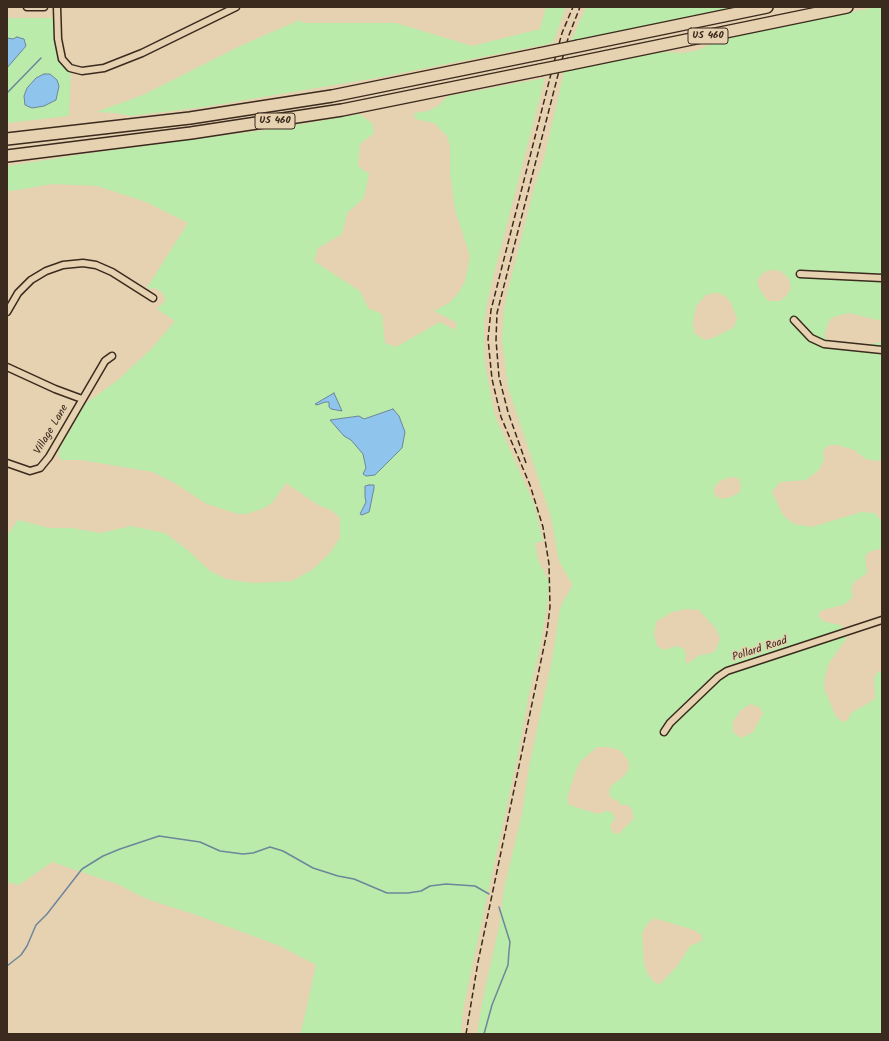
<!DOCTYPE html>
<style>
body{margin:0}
#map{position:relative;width:889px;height:1041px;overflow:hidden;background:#e6d1b0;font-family:Kalam,sans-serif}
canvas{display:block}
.frame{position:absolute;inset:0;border:8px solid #3b2a1e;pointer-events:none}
</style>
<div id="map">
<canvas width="889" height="1041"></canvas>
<div class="frame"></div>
</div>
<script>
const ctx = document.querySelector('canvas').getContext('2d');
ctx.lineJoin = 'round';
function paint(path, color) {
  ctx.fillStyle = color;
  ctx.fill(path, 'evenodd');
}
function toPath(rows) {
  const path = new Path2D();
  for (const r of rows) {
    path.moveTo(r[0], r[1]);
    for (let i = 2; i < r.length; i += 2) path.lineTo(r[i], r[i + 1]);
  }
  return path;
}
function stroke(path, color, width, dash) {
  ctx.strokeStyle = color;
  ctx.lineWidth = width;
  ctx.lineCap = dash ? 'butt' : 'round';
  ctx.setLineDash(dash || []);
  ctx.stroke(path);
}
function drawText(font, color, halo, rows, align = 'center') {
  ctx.font = font + ' Kalam,sans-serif';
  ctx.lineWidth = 3;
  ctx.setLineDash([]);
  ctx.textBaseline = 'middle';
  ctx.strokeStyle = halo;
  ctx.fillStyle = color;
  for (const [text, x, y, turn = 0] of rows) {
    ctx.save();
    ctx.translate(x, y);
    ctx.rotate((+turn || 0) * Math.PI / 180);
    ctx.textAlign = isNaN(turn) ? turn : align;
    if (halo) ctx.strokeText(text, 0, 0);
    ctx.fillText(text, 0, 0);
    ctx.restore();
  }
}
paint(toPath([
 [546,7,566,7,553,43,376,78,204,107,131,116,116,113,96,112,143,95,242,45,300,20,303,23,396,23,472,46,540,29],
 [586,7,734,7,571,41],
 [876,7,882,7,882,321,849,313,837,316,830,319,824,336,829,342,850,342,865,345,882,342,882,459,877,461,866,459,854,450,838,445,829,445,823,451,824,460,819,470,806,480,780,482,772,492,783,515,794,524,812,527,861,512,875,513,882,522,882,548,869,552,865,556,867,573,853,583,851,590,853,595,850,600,843,605,823,610,819,613,819,617,825,622,841,625,846,636,846,639,829,663,825,676,824,688,836,717,843,722,848,720,851,713,875,699,874,679,876,674,879,671,882,673,882,1034,477,1034,483,998,499,927,504,889,522,814,529,767,552,660,560,609,563,601,571,589,572,584,559,561,551,517,508,387,502,339,504,310,507,294,535,185,544,159,564,72,662,52,683,53,699,50,720,39],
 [769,270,781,271,789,279,791,288,786,296,780,301,768,301,759,288,757,280,762,274],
 [713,293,719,293,726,297,731,302,737,319,733,328,713,338,705,340,694,333,693,321,696,306,706,295],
 [731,477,738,478,741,485,740,492,731,497,720,499,714,494,714,487,720,481],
 [686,609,699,610,716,629,720,638,716,650,709,654,700,655,687,664,685,660,686,655,684,649,677,646,664,650,657,646,654,635,656,622,672,612],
 [751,704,759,707,763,713,753,732,741,738,733,732,733,722,740,711],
 [597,747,608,747,620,750,628,760,629,768,625,775,611,786,609,792,611,798,617,800,621,805,628,805,632,810,634,818,619,834,613,833,610,826,615,818,612,812,606,811,598,814,569,805,567,798,575,773,580,762],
 [654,918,694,930,702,935,702,941,690,946,678,965,660,984,655,983,648,975,644,963,642,933,647,924],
 [7,18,56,18,55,45,58,59,62,65,71,72,69,116,7,123],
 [545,78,488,297,484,322,484,342,485,364,495,416,534,504,539,524,543,541,535,543,538,560,549,582,547,604,541,643,529,694,518,754,473,962,463,1010,461,1034,298,1034,301,1031,305,1015,316,965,280,946,196,915,147,899,117,884,52,862,19,885,7,882,7,535,18,520,49,528,72,528,100,533,131,526,165,533,189,551,210,571,226,579,253,583,292,581,312,570,329,554,340,538,340,518,331,510,318,505,286,483,272,503,262,509,246,514,238,514,207,504,173,482,153,472,81,460,61,460,58,455,61,446,85,404,118,380,151,349,175,321,157,309,165,301,165,297,161,291,154,288,146,289,188,223,146,202,97,186,52,184,12,191,7,190,7,166,90,153,280,128,360,114,373,124,374,133,360,144,358,166,369,174,364,198,347,213,342,234,318,248,314,261,360,291,368,308,382,314,385,343,396,347,440,322,455,330,457,323,434,311,449,303,459,292,465,281,470,256,455,210,450,172,450,146,447,136,434,123,415,119,414,113,428,111,438,106,448,96]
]), '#baebab');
const water = toPath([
 [17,37,24,39,26,46,7,68,7,38,13,39,17,37],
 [44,74,50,74,57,80,59,86,56,100,44,106,32,108,25,105,24,96,27,88,36,78,44,74],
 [334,393,342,411,331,409,329,407,329,402,325,402,317,405,315,404,334,393],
 [393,409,399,416,405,432,402,448,375,475,366,476,363,474,366,468,363,454,351,440,344,436,330,420,359,416,364,419,393,409],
 [369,485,374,485,374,488,370,508,369,512,362,515,360,514,366,502,365,497,365,486,369,485]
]);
paint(water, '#8fc4ec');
stroke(water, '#6d869a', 1);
stroke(toPath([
 [7,93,41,58],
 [7,966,21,955,27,946,36,925,47,914,82,869,103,856,120,849,159,836,200,842,220,851,243,854,253,853,270,847,283,851,313,868,338,876,354,879,387,893,408,893,421,891,430,886,446,884,475,886,489,894],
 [484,1034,492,1005,508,965,509,951,510,942,499,907]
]), '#6d869a', 1.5);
const street = toPath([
 [27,7,44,7],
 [57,7,58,39,62,59,70,68,82,71,104,68,142,53,236,7],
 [800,274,882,278],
 [7,312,18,293,31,280,46,271,63,265,83,263,96,265,112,272,153,298],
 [794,320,811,338,824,344,882,350],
 [7,367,55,389,82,399],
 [7,463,30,471,40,468,49,457,105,361,112,356],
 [664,732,670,723,718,677,727,671,882,620]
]);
const highway = toPath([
 [578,46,767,7],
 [570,64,847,7],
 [7,139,190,118,332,96,539,54],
 [7,156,191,133,342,110,540,70]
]);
stroke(street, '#3b2a1e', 9);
stroke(highway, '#3b2a1e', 14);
stroke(street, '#e6d1b0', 6);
stroke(highway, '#e6d1b0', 11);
stroke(toPath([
 [526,463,508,412,499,377,496,340,497,313,560,67,569,35,580,7],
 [466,1034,478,962,547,632,550,607,549,564,543,527,530,485,501,417,492,379,488,339,491,310,553,66,562,33,573,7]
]), '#3b2a1e', 1.5, [6, 3]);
const highwayBridge = toPath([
 [539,54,578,46],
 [540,70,570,64]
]);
stroke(highwayBridge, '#3b2a1e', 14, []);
stroke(highwayBridge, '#e6d1b0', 11);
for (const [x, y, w] of [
 [708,36,40],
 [275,121,40]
]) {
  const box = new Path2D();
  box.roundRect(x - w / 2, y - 8, w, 16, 3);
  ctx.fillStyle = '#e6d1b0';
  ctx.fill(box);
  stroke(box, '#3b2a1e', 1);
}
drawText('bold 10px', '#3b2a1e', null, [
 ["US 460",708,36],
 ["US 460",275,121]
]);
drawText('11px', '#3b2a1e', '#e6d1b0', [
 ["Village Lane",52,430,-59],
 ["Pollard Road",760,650,-18]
]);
</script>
